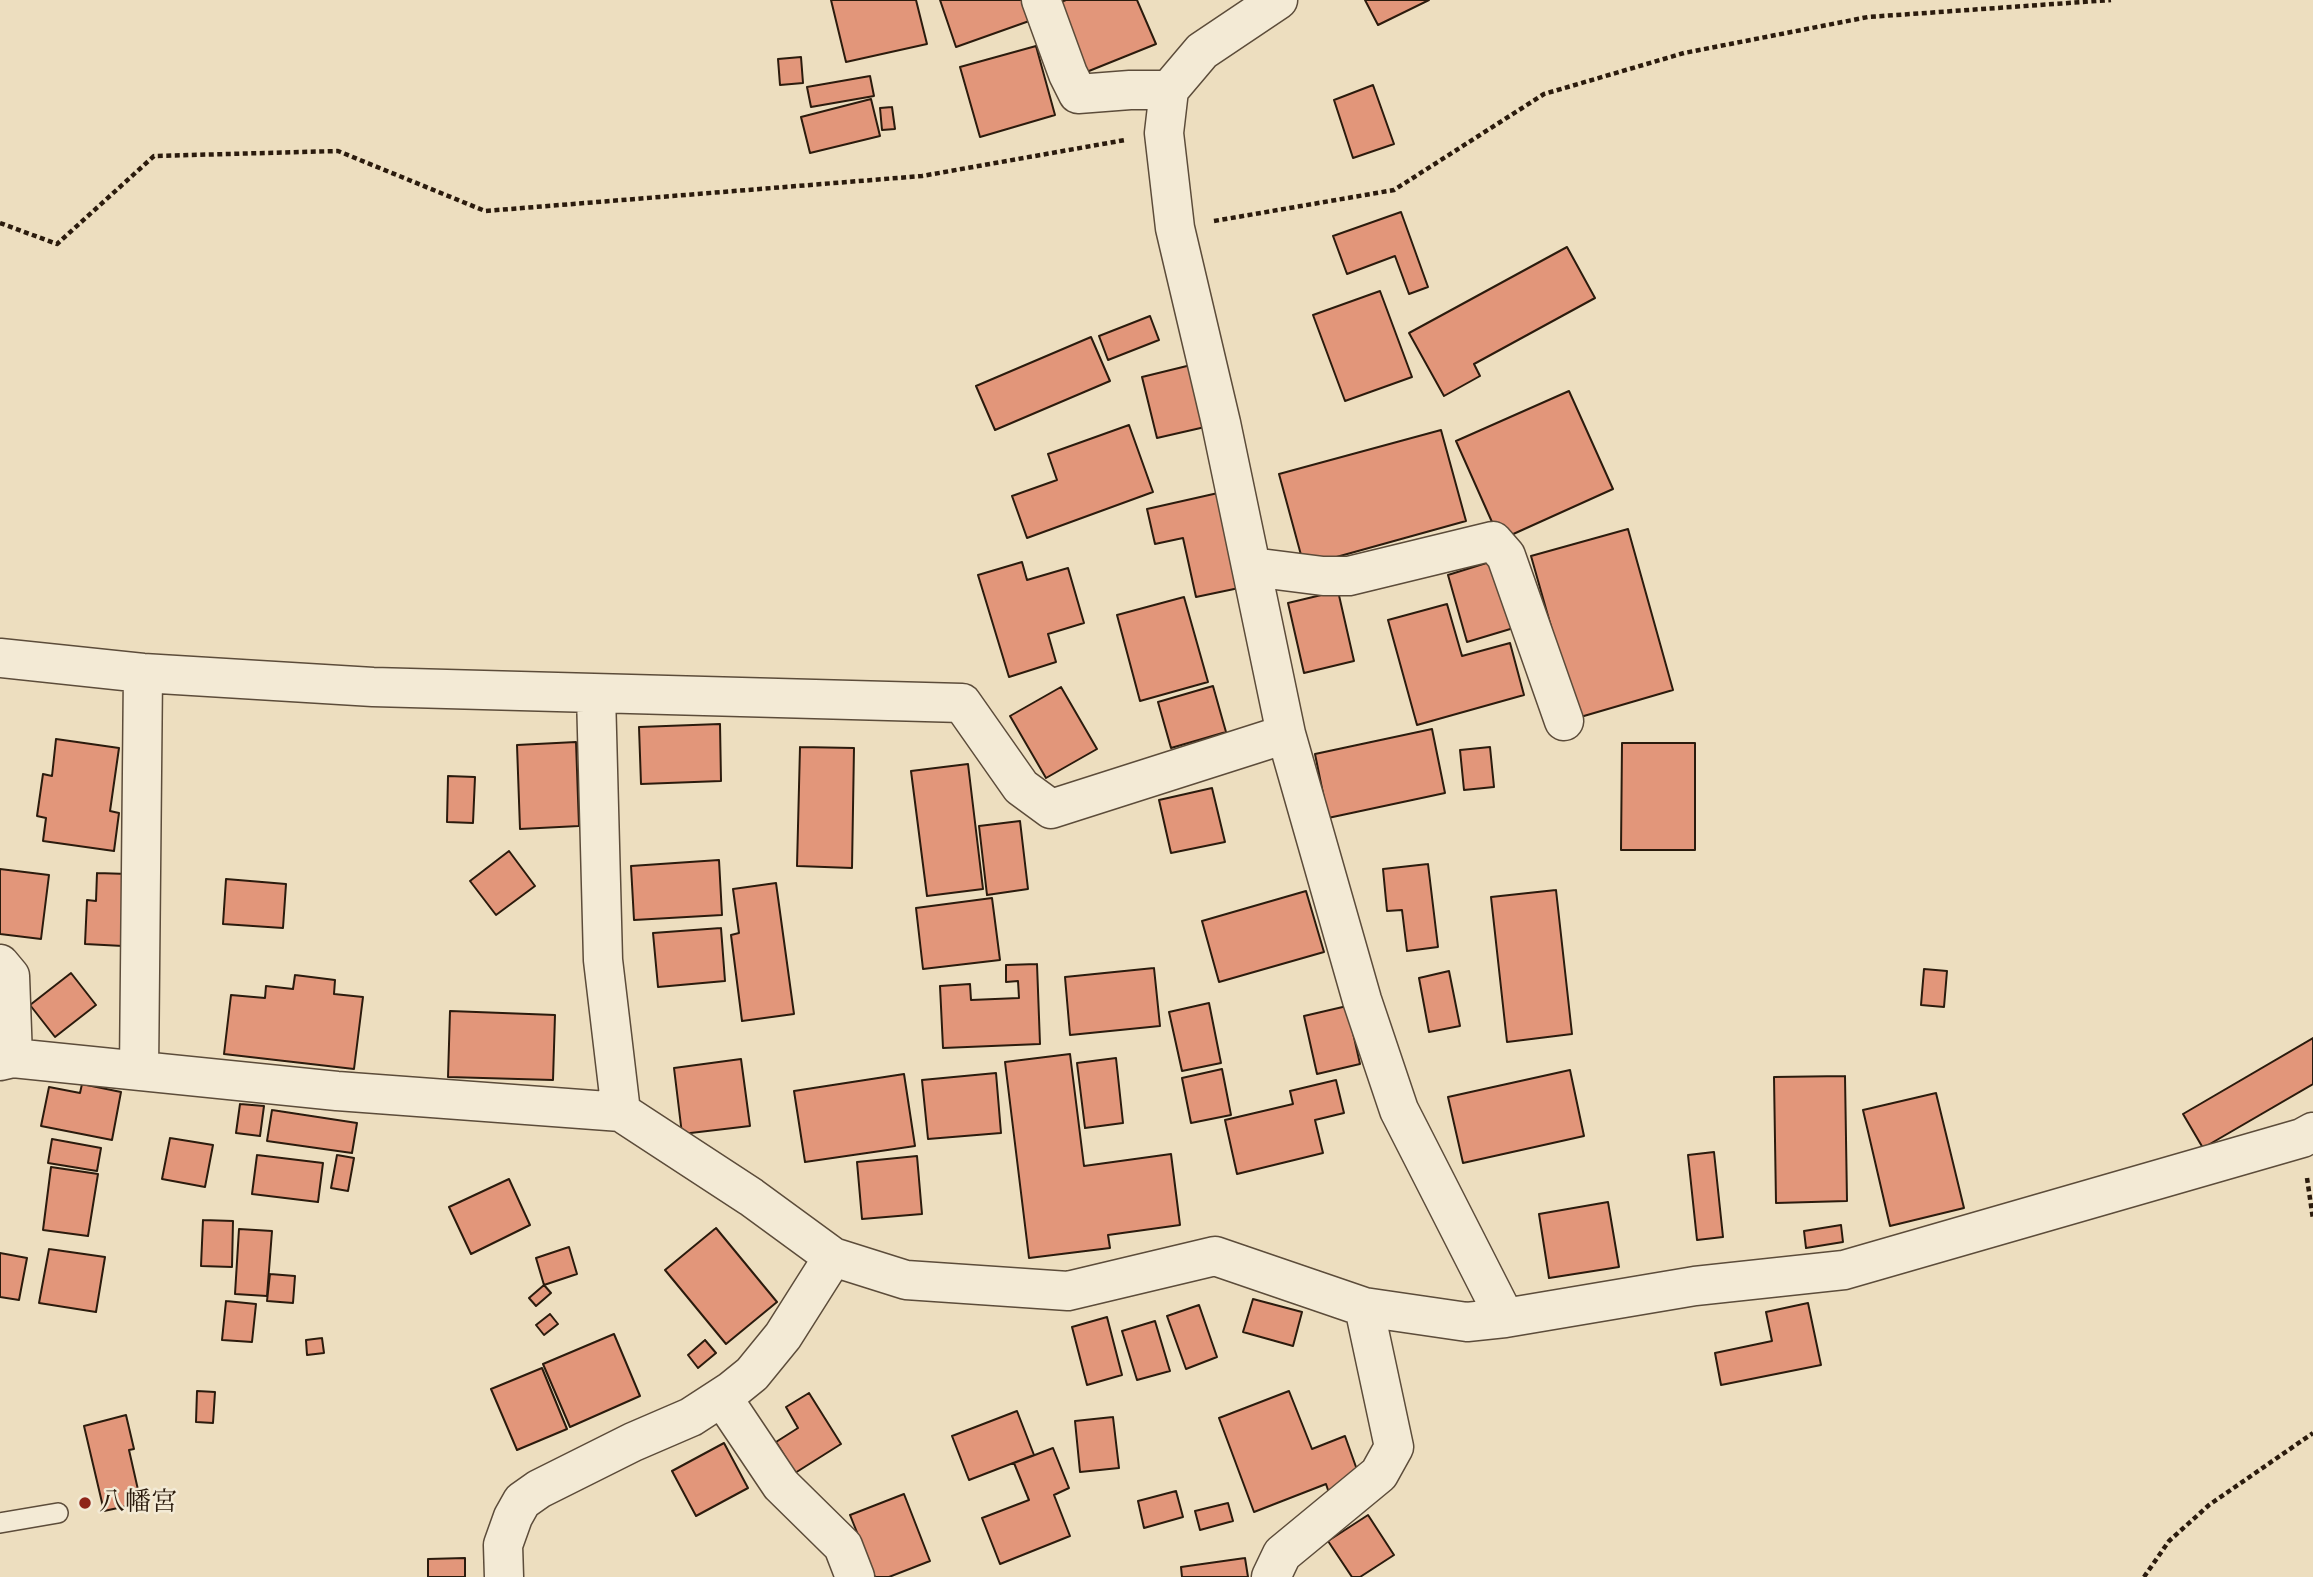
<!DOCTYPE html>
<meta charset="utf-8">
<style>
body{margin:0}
canvas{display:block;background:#eddebf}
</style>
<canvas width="2313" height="1577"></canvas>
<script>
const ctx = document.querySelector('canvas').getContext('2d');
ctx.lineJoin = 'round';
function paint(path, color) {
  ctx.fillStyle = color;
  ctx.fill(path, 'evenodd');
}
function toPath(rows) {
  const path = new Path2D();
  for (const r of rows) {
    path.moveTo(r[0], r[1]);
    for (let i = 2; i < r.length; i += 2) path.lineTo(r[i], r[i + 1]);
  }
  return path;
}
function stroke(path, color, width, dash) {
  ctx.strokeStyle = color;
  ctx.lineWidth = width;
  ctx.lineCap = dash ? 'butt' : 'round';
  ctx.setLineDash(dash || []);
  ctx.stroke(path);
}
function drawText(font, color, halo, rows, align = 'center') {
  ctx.font = font + ' "Gentium Book Plus","Noto Serif JP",serif';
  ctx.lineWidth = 5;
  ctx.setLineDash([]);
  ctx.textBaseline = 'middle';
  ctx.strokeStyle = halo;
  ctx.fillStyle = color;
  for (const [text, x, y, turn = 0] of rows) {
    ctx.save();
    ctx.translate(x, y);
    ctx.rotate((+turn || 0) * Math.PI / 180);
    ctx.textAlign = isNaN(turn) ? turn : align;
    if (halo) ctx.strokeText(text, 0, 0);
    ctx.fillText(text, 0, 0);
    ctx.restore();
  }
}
const building = toPath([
 [831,0,916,0,927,44,846,62,831,0],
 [940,0,1025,0,1032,20,956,47,940,0],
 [1066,0,1137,0,1156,44,1084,73,1056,4,1066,0],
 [1365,0,1429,0,1378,25,1365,0],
 [1036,46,1055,115,980,137,960,67,1036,46],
 [801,57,803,83,780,85,778,59,801,57],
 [870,76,874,96,811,107,807,87,870,76],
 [1373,85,1394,144,1353,158,1334,100,1373,85],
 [871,99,880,136,810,153,801,117,871,99],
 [892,107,895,129,882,130,880,108,892,107],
 [1401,212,1428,287,1409,294,1395,256,1347,274,1333,236,1401,212],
 [1567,247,1595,298,1474,364,1480,376,1444,396,1409,333,1567,247],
 [1380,291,1412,377,1345,401,1313,315,1380,291],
 [1150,316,1159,340,1108,360,1099,336,1150,316],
 [1091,337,1110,381,995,430,976,386,1091,337],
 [1191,365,1205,427,1157,438,1142,377,1191,365],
 [1569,391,1613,489,1500,540,1456,441,1569,391],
 [1129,425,1153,492,1027,538,1012,496,1057,480,1048,454,1129,425],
 [1441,430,1466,521,1304,566,1279,474,1441,430],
 [1218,493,1239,588,1196,597,1183,538,1155,544,1147,509,1218,493],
 [1628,529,1673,690,1577,718,1531,556,1628,529],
 [1496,560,1517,627,1467,642,1448,575,1496,560],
 [1022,562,1027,580,1068,568,1084,623,1048,634,1056,662,1009,677,978,575,1022,562],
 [1338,591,1354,661,1304,673,1288,603,1338,591],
 [1184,597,1208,682,1140,701,1117,615,1184,597],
 [1447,604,1462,656,1510,643,1524,695,1417,725,1388,620,1447,604],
 [1213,686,1226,732,1171,748,1158,702,1213,686],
 [1061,687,1097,749,1046,778,1010,716,1061,687],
 [720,724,721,781,641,784,639,727,720,724],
 [1432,729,1445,793,1328,818,1315,754,1432,729],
 [56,739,119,748,110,811,119,813,114,851,43,841,46,818,37,816,43,774,52,776,56,739],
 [576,742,579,826,520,829,517,745,576,742],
 [1622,743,1695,743,1695,850,1621,850,1622,743],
 [800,747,854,748,852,868,797,866,800,747],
 [1490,747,1494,787,1464,790,1460,750,1490,747],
 [968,764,983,889,927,896,911,771,968,764],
 [448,776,475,777,473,823,447,822,448,776],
 [1212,788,1225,842,1171,853,1159,800,1212,788],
 [1020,821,1028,889,987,895,979,826,1020,821],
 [509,851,535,886,496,915,470,881,509,851],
 [719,860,722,915,634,920,631,866,719,860],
 [1428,864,1438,947,1407,951,1402,910,1387,911,1383,869,1428,864],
 [0,869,49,875,41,939,0,934,0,869],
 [97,873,128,874,123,946,85,944,87,900,96,901,97,873],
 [226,879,286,884,283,928,223,924,226,879],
 [776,883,794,1014,742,1021,731,935,739,933,733,889,776,883],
 [1556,890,1572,1034,1507,1042,1491,897,1556,890],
 [1306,891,1324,952,1219,982,1202,921,1306,891],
 [992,898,1000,960,923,969,916,908,992,898],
 [721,928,725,981,658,987,653,933,721,928],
 [1037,964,1040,1044,943,1048,940,986,970,984,971,1000,1019,998,1018,981,1006,982,1006,965,1037,964],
 [1154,968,1160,1026,1070,1035,1065,977,1154,968],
 [1924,969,1947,971,1944,1007,1921,1005,1924,969],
 [1449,971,1460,1026,1429,1032,1419,978,1449,971],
 [71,973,96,1005,55,1037,30,1005,71,973],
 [295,975,335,980,334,994,363,997,354,1069,224,1054,231,995,265,998,266,986,293,989,295,975],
 [1209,1003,1221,1063,1182,1071,1169,1012,1209,1003],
 [1347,1006,1360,1064,1317,1074,1304,1016,1347,1006],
 [450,1011,555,1015,553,1080,448,1077,450,1011],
 [2313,1038,2313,1084,2203,1148,2183,1114,2313,1038],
 [1070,1054,1084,1166,1171,1154,1180,1225,1108,1235,1110,1248,1029,1258,1005,1062,1070,1054],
 [1116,1058,1123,1123,1085,1128,1077,1063,1116,1058],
 [741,1059,750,1126,682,1134,674,1068,741,1059],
 [1222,1069,1231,1115,1191,1123,1182,1078,1222,1069],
 [1570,1070,1584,1136,1463,1163,1448,1097,1570,1070],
 [996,1073,1001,1133,928,1139,922,1080,996,1073],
 [904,1074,915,1146,805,1162,794,1091,904,1074],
 [1845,1076,1847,1201,1776,1203,1774,1077,1845,1076],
 [1336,1080,1344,1113,1315,1120,1323,1153,1237,1174,1225,1120,1293,1104,1290,1091,1336,1080],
 [82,1084,121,1092,112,1140,41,1126,49,1087,80,1093,82,1084],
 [1936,1093,1964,1208,1890,1226,1863,1110,1936,1093],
 [240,1104,264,1106,260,1136,236,1133,240,1104],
 [272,1110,357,1123,352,1153,267,1141,272,1110],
 [170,1138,213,1145,205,1187,162,1179,170,1138],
 [52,1139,101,1148,97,1171,48,1163,52,1139],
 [1714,1152,1723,1237,1697,1240,1688,1155,1714,1152],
 [257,1155,323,1163,318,1202,252,1194,257,1155],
 [337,1155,354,1158,348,1191,331,1188,337,1155],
 [917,1156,922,1214,862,1219,857,1162,917,1156],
 [51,1167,98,1174,88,1236,43,1230,51,1167],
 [509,1179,530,1225,471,1254,449,1207,509,1179],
 [1608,1202,1619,1267,1549,1278,1539,1214,1608,1202],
 [203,1220,233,1221,232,1267,201,1266,203,1220],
 [1841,1225,1843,1242,1806,1248,1804,1231,1841,1225],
 [716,1228,777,1302,726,1344,665,1270,716,1228],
 [239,1229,272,1231,267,1296,235,1294,239,1229],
 [569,1247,577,1274,544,1285,536,1258,569,1247],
 [49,1249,105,1257,96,1312,39,1303,49,1249],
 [0,1253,27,1258,19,1300,0,1297,0,1253],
 [270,1274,295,1276,293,1303,267,1301,270,1274],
 [544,1285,551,1293,536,1306,529,1298,544,1285],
 [1253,1299,1302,1312,1293,1346,1243,1332,1253,1299],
 [226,1301,256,1304,252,1342,222,1340,226,1301],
 [1808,1303,1821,1365,1721,1385,1715,1353,1772,1341,1766,1312,1808,1303],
 [1199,1305,1217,1357,1186,1369,1167,1316,1199,1305],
 [550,1314,558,1324,544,1335,536,1325,550,1314],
 [1107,1317,1122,1375,1087,1385,1072,1327,1107,1317],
 [1155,1321,1170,1371,1137,1380,1122,1331,1155,1321],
 [614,1334,640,1396,570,1427,543,1364,614,1334],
 [322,1338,324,1353,307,1355,306,1340,322,1338],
 [705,1340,716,1353,698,1368,688,1355,705,1340],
 [542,1368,567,1429,517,1450,491,1389,542,1368],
 [197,1391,215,1392,213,1423,196,1422,197,1391],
 [1289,1391,1312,1449,1345,1436,1361,1481,1329,1493,1326,1484,1254,1512,1219,1418,1289,1391],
 [809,1393,841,1444,795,1473,776,1442,798,1428,786,1407,809,1393],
 [1017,1411,1034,1455,969,1480,952,1436,1017,1411],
 [126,1415,134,1449,129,1450,141,1503,104,1511,84,1426,126,1415],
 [1113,1417,1119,1468,1080,1472,1075,1421,1113,1417],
 [724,1443,748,1488,696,1516,672,1471,724,1443],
 [1053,1448,1069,1488,1054,1495,1070,1536,1000,1564,982,1518,1029,1500,1014,1463,1053,1448],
 [1176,1491,1183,1517,1144,1528,1138,1501,1176,1491],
 [904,1494,930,1561,889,1577,875,1577,850,1515,904,1494],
 [1228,1503,1233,1521,1200,1530,1195,1511,1228,1503],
 [1368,1515,1394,1555,1360,1577,1352,1577,1328,1541,1368,1515],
 [465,1558,465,1577,428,1577,428,1559,465,1558],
 [1245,1558,1248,1577,1182,1577,1181,1567,1245,1558]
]);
paint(building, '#e2967a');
stroke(building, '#2b1b0d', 2);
const lane = toPath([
 [0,1523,58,1513]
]);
const street = toPath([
 [1041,0,1068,74,1078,94,1130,90,1169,90],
 [1278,0,1202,51,1169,90,1164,133,1175,228,1221,423,1286,734,1362,1000,1399,1110,1505,1318],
 [1252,567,1323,576,1349,576,1493,541,1506,556,1564,721],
 [0,658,143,673,373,687,962,703,1021,787,1051,809,1286,734],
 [596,694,603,960,621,1112],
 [0,964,10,976,13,1058],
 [0,1061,13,1058,337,1091,621,1112,751,1197,833,1257,906,1280,1068,1291,1215,1256,1364,1307,1467,1322,1505,1318,1695,1286,1844,1270,2302,1138,2313,1132],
 [139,1071,143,673],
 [722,1397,781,1485,843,1546,855,1577],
 [504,1577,503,1545,513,1517,522,1501,539,1489,633,1442,691,1417,731,1391,752,1374,783,1336,833,1257],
 [1271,1577,1282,1554,1379,1474,1394,1447,1364,1307]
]);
stroke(lane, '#5c4c3a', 22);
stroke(street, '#5c4c3a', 41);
stroke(toPath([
 [1214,221,1394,190,1544,94,1684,53,1868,17,2111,0],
 [0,223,57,244,154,156,338,151,485,211,922,176,1125,140],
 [2307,1178,2313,1219],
 [2144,1577,2169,1541,2209,1505,2313,1433]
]), '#2b1b0d', 4.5, [5, 3.5]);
stroke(lane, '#f3ead5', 19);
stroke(street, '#f3ead5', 38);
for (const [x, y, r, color] of [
 [85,1503,7,"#8f2418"]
]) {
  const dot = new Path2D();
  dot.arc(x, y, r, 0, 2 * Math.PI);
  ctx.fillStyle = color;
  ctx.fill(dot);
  stroke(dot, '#f3ead5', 2.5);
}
drawText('26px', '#2b1b0d', '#f3ead5', [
 ["八幡宮",99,1503]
], 'left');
</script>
